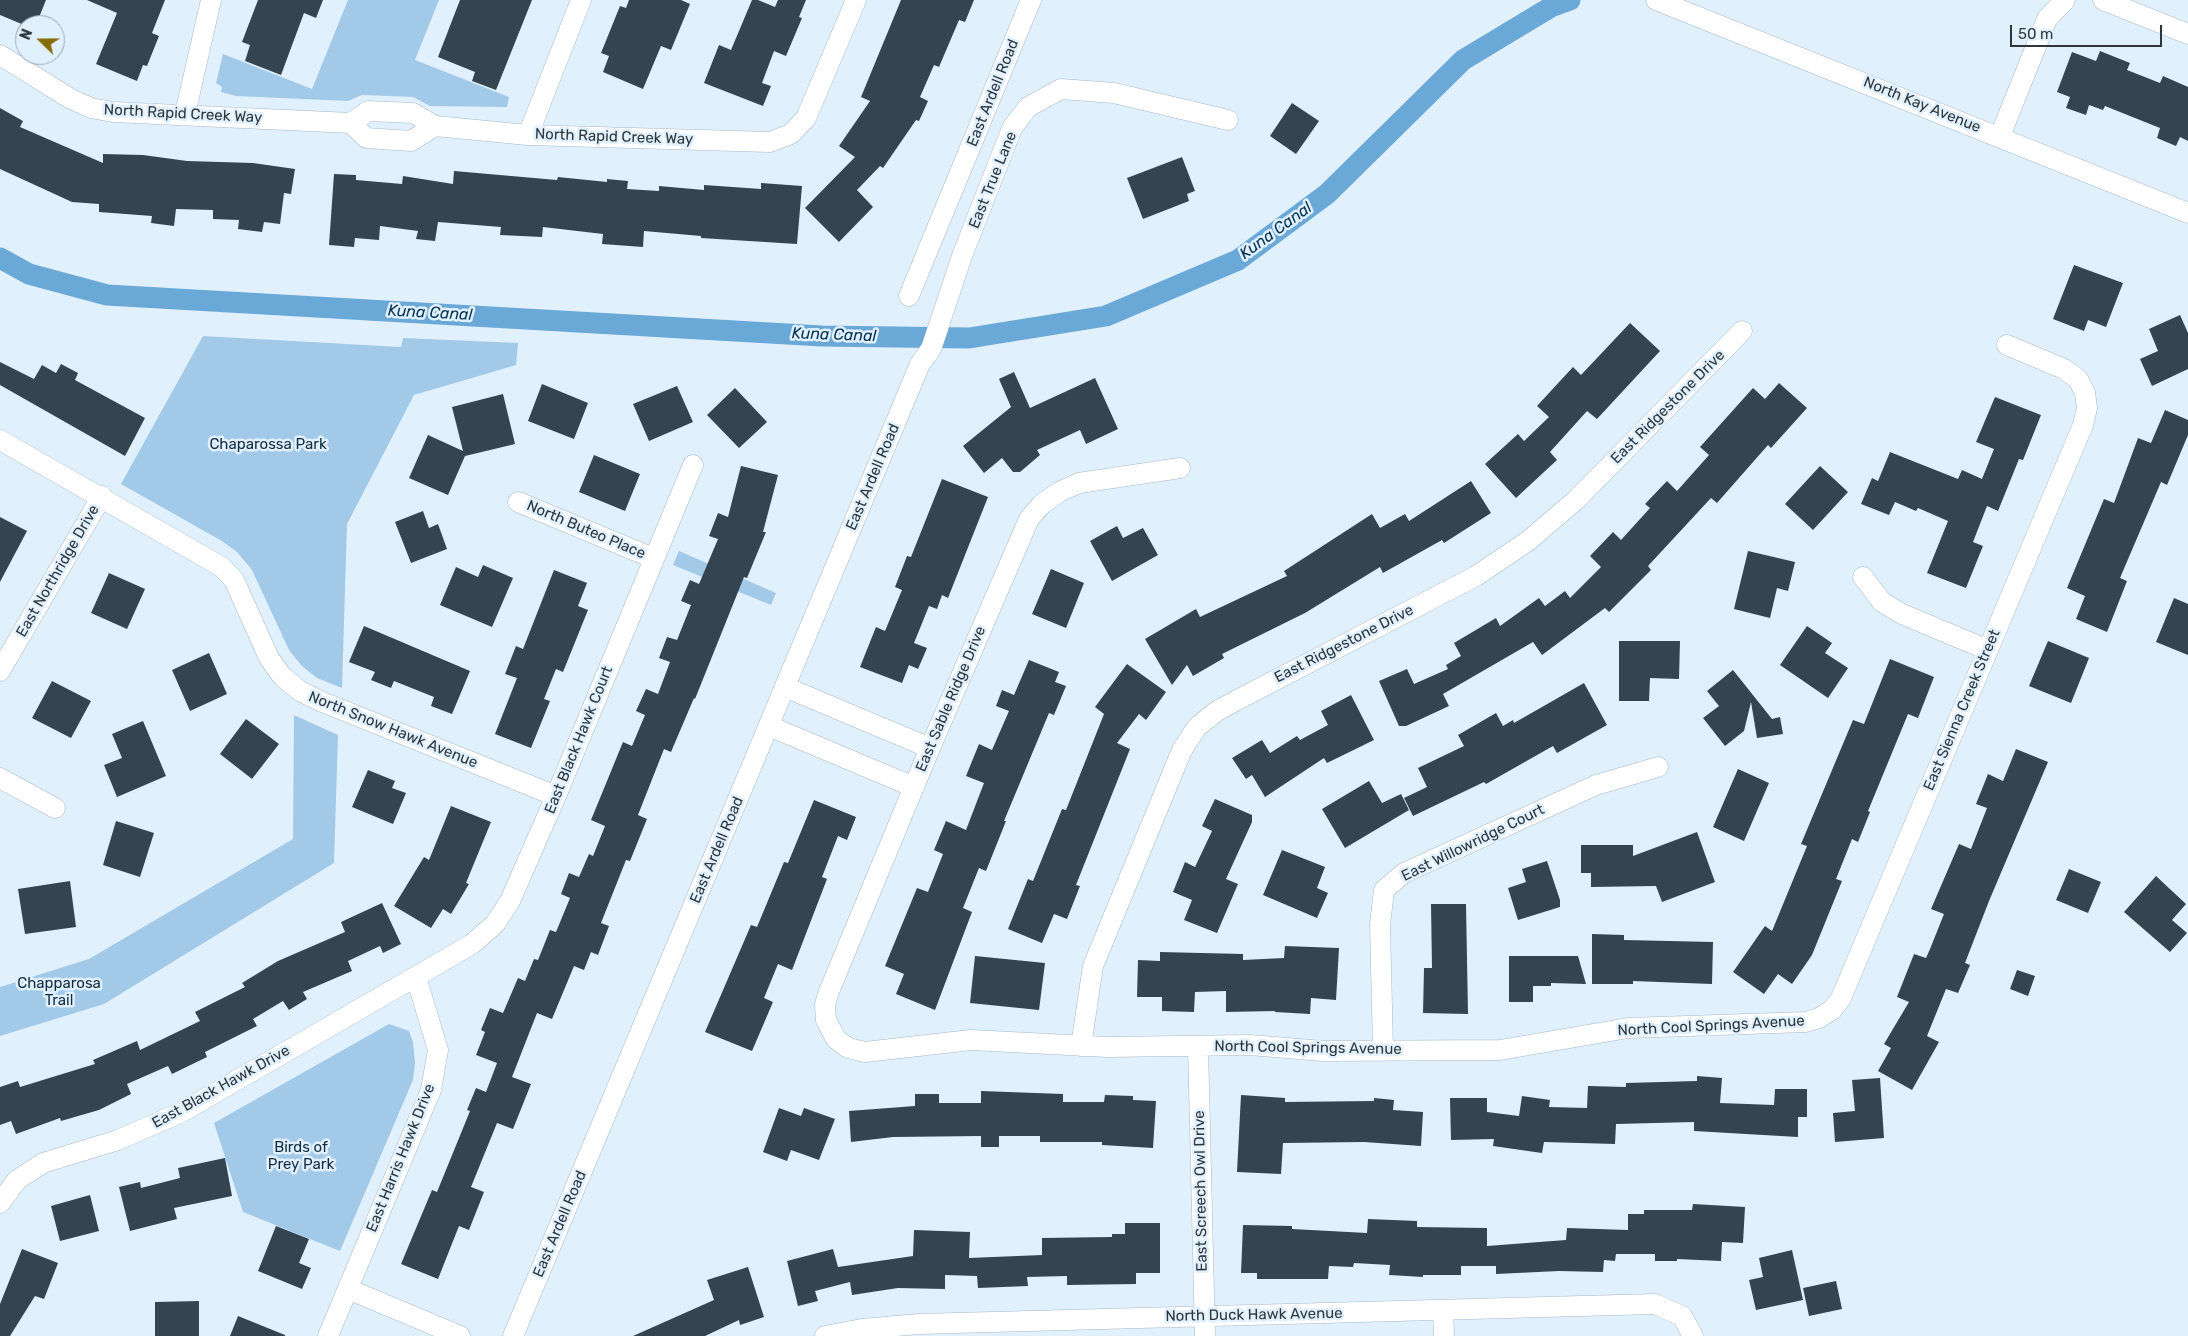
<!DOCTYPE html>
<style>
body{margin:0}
#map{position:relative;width:2188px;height:1336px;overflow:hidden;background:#e1f0fd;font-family:Rubik,sans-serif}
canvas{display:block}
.north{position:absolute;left:15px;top:15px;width:50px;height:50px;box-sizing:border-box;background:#e1f0fd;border:1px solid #99a6b0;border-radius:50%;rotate:292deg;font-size:14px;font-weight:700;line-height:20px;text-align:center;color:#2e363c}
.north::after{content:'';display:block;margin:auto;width:18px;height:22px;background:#856c09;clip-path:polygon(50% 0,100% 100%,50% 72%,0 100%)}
.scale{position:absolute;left:2010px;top:25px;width:152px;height:22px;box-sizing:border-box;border:2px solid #2e363c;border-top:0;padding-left:6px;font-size:15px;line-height:18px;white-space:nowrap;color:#2e363c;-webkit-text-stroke:4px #e1f0fd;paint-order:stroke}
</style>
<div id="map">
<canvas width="2188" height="1336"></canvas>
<div class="north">N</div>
<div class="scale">50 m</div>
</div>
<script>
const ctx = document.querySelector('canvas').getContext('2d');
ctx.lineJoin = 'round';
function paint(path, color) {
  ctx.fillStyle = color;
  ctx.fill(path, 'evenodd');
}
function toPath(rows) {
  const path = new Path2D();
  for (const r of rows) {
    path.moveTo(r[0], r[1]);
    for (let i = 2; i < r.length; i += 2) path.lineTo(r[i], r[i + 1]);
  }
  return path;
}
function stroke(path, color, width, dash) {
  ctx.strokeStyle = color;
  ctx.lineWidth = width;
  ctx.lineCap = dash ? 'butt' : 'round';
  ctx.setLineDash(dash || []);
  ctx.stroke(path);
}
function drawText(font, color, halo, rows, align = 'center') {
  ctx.font = font + ' Rubik,sans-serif';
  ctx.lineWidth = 5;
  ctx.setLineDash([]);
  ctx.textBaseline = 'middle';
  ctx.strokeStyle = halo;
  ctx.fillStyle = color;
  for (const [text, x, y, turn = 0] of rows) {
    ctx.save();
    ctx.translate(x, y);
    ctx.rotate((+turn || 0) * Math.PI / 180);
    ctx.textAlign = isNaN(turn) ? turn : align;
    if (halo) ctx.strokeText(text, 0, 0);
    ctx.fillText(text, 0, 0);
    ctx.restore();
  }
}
paint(toPath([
 [348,0,439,0,415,60,509,97,507,107,430,106,413,97,362,95,348,101,236,96,221,92,222,87,216,83,223,54,312,89],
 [203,336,401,347,403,338,518,343,516,365,414,395,347,524,342,688,317,678,302,666,289,650,252,570,237,552,222,541,121,484],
 [679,551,776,593,771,605,673,565],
 [294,715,338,735,334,863,104,1004,0,1036,0,987,89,959,293,839],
 [389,1024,409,1031,413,1042,415,1063,413,1080,340,1251,243,1212,214,1123]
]), '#a3c9e9');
stroke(toPath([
 [0,258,29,274,107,295,822,336,969,338,1106,316,1238,260,1327,194,1463,60,1551,7,1570,0]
]), '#6aa8d8', 21);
paint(toPath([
 [0,0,46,0,36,25,24,25,0,15],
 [87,0,165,0,152,33,159,36,147,66,143,65,137,81,96,64,117,13],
 [258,0,323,0,316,18,304,13,281,75,245,61,250,45,242,42],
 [460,0,532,0,496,90,472,81,475,72,438,57],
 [629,0,681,0,690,4,671,50,661,46,643,89,603,72,609,56,601,53,620,6,626,8],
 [752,0,758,0,775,7,778,0,806,0,799,17,802,18,786,56,774,51,762,83,771,86,763,106,704,83,719,45,731,50],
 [901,0,974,0,965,22,959,20,939,67,934,65,920,97,928,101,919,121,916,120,883,168,880,166,857,190,873,207,839,242,805,208,855,157,839,146,870,101,861,97],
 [2100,51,2130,63,2127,70,2160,83,2163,76,2188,87,2188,141,2180,137,2176,146,2157,138,2160,128,2105,106,2103,110,2089,105,2086,115,2066,108,2070,97,2057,92,2072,52,2096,61],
 [1292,103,1319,121,1296,154,1270,136],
 [0,108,23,121,20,127,103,163,103,154,143,155,187,161,253,163,295,169,291,194,284,193,280,224,264,222,262,232,238,229,239,220,213,219,213,210,176,209,174,226,151,223,152,216,99,212,99,204,72,202,0,169],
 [1182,157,1195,191,1187,194,1189,201,1143,219,1127,178],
 [454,171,557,180,558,177,607,182,607,179,628,181,627,189,659,191,659,186,704,190,704,185,761,189,761,183,802,186,797,244,701,238,701,236,644,231,643,247,602,244,603,234,543,227,542,237,500,235,501,227,438,222,435,241,416,239,418,231,380,226,379,240,355,238,354,247,329,245,334,174,356,175,356,180,402,184,403,176,453,184],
 [2074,265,2123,283,2106,327,2088,320,2084,331,2053,319],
 [2180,315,2188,333,2188,369,2152,386,2140,359,2158,351,2149,329],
 [1630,323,1660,351,1597,419,1587,411,1550,452,1557,460,1516,498,1485,464,1518,434,1524,441,1549,417,1537,406,1573,367,1581,375],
 [0,362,34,379,42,365,56,373,61,364,78,373,75,380,145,418,125,456,0,385],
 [1014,372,1030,408,1095,378,1118,429,1086,444,1080,430,1037,450,1040,455,1020,472,1013,472,1002,458,984,473,963,446,1011,407,999,379],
 [1779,383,1807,408,1771,448,1768,445,1717,503,1711,498,1648,566,1651,570,1609,612,1605,608,1542,655,1533,642,1443,694,1449,706,1406,726,1399,726,1379,681,1407,669,1414,684,1448,669,1446,665,1461,656,1454,643,1496,618,1500,626,1539,598,1545,606,1565,591,1570,598,1601,567,1590,556,1613,532,1621,540,1650,508,1645,504,1667,481,1677,491,1709,455,1700,447,1753,388,1765,399],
 [542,384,588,403,574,439,528,421],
 [677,386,693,422,649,441,633,404],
 [735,388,767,422,739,448,707,415],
 [503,394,515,444,465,456,448,495,409,478,428,435,463,451,452,407],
 [1995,397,2041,415,2023,460,2019,459,1998,511,1987,506,1973,542,1983,546,1966,588,1927,573,1948,521,1918,508,1916,511,1895,502,1889,515,1861,504,1872,478,1878,481,1890,452,1958,479,1962,470,1982,479,1994,449,1976,442],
 [2165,410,2188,420,2188,435,2167,485,2161,482,2120,578,2127,581,2107,632,2076,619,2085,596,2067,588,2104,499,2114,503,2138,438,2151,443],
 [594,455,640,474,625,511,579,492],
 [741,466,778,475,763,532,766,532,747,578,744,577,695,699,694,698,671,752,664,749,638,815,647,819,630,861,626,860,601,923,609,926,598,955,591,952,584,970,574,966,552,1019,537,1013,512,1077,531,1084,513,1129,497,1123,471,1187,484,1192,469,1230,459,1226,438,1279,401,1264,432,1190,437,1192,470,1111,467,1110,476,1088,486,1092,497,1063,476,1055,485,1032,481,1030,490,1008,503,1013,518,978,525,981,534,959,538,960,550,930,556,932,570,898,561,894,569,873,579,877,589,854,593,856,605,826,591,820,623,742,632,746,645,715,636,711,646,689,658,694,670,662,659,658,667,637,677,640,691,605,681,601,690,580,699,584,718,539,709,536,718,513,728,517],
 [1820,466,1848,492,1813,530,1785,504],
 [942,479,988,497,948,598,942,595,937,609,929,606,914,643,927,648,918,669,909,665,902,683,860,667,876,627,885,631,902,590,895,587,907,556,911,557],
 [1471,481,1491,513,1444,543,1442,540,1383,573,1380,567,1305,613,1222,654,1224,658,1193,676,1187,665,1172,685,1145,639,1196,609,1200,617,1287,576,1284,571,1372,514,1380,528,1405,514,1409,521],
 [423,511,429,528,438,524,447,549,411,563,395,522],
 [0,517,27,531,0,582],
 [1117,526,1123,538,1143,528,1158,555,1112,581,1090,541],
 [1748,551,1795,562,1788,591,1777,588,1770,618,1734,609],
 [483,565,513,578,492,627,440,605,456,567,478,577],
 [1051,569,1084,583,1066,628,1032,614],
 [554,570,587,583,578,606,588,610,563,672,556,669,544,699,550,701,531,748,495,734,517,678,505,674,516,646,523,649],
 [109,573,145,589,127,629,91,613],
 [2174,598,2188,604,2188,655,2156,642],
 [364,626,470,671,452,714,431,706,434,697,394,681,391,688,371,680,375,672,349,662],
 [1807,626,1832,643,1825,653,1848,668,1828,698,1780,665],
 [1619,641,1680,641,1679,679,1650,678,1649,701,1619,701],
 [2048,641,2089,658,2071,703,2029,686],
 [209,653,227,694,190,711,172,670],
 [1890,659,1934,677,1918,718,1908,714,1868,811,1870,812,1858,842,1852,839,1836,879,1842,881,1812,955,1792,984,1778,974,1764,994,1733,972,1765,926,1772,931,1807,846,1801,844,1853,720,1864,724],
 [1029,660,1059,672,1055,682,1066,686,1054,715,1049,713,1004,821,1006,821,986,871,979,868,963,908,972,912,935,1010,896,994,904,974,885,966,917,888,928,892,943,854,934,850,946,821,966,830,984,783,966,776,979,744,992,750,1009,711,996,706,1002,690,1014,695],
 [1127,664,1166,692,1146,720,1139,714,1117,743,1130,749,1076,885,1080,886,1067,919,1054,914,1042,943,1008,929,1028,879,1033,881,1062,809,1066,810,1104,714,1095,707],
 [1733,670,1772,719,1780,717,1783,734,1757,738,1751,702,1744,731,1725,746,1703,718,1719,706,1707,691],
 [52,681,91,701,71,738,32,718],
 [1584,683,1607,725,1557,753,1553,746,1486,784,1484,782,1413,816,1404,798,1427,787,1418,768,1464,746,1458,735,1496,713,1503,726,1513,720,1514,723],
 [1351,695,1374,740,1327,763,1324,758,1265,797,1252,775,1246,779,1232,758,1262,740,1270,753,1297,736,1300,740,1328,725,1321,711],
 [246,719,279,744,252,779,220,754],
 [143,721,166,776,117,797,104,765,122,758,112,734],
 [2016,749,2048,762,1989,901,1965,963,1970,965,1958,993,1946,989,1927,1036,1939,1042,1912,1090,1878,1071,1891,1048,1884,1044,1909,1002,1897,997,1914,954,1926,958,1930,949,1944,914,1931,909,1959,844,1971,849,1987,808,1976,804,1988,774,2003,781],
 [1738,769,1769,783,1744,841,1713,827],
 [368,770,395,781,392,788,406,793,393,824,352,807],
 [1369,781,1382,803,1401,794,1409,810,1345,848,1322,809],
 [1215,799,1252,815,1252,822,1226,879,1238,884,1217,933,1184,920,1192,900,1173,892,1185,862,1195,867,1212,831,1202,826],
 [814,800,856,817,847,840,838,836,822,877,827,879,792,970,778,964,764,998,773,1002,752,1051,705,1032,751,925,757,927,784,862,788,863],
 [451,806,491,822,466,883,469,884,451,914,443,909,431,928,394,906,424,857,429,860],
 [116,821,154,833,140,877,103,865],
 [1697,832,1715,882,1662,902,1656,886,1591,887,1591,873,1581,873,1581,845,1633,845,1633,856],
 [1282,850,1325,867,1317,888,1328,893,1317,918,1263,895],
 [1547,861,1560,900,1560,907,1518,920,1508,888,1526,882,1522,869],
 [2069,869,2101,882,2088,913,2056,900],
 [2156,876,2186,904,2172,920,2187,933,2170,952,2124,912],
 [70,881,76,927,25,934,18,889],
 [382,903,401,944,383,953,380,946,348,961,352,971,303,992,307,999,289,1010,283,1001,253,1019,257,1026,205,1052,207,1057,172,1074,168,1066,127,1084,131,1094,99,1110,61,1121,60,1118,16,1134,11,1121,0,1125,0,1087,18,1081,20,1087,95,1064,93,1060,137,1041,140,1050,200,1021,195,1012,245,987,242,983,278,961,345,932,341,922],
 [1431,904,1466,904,1468,1014,1423,1013,1424,968,1432,968],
 [1592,934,1624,935,1624,940,1713,942,1712,984,1633,981,1633,984,1592,984],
 [1285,946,1339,948,1336,1000,1311,998,1310,1014,1275,1012,1275,1011,1226,1012,1226,991,1195,992,1194,1012,1162,1011,1162,997,1137,997,1138,960,1160,961,1160,952,1243,954,1243,960,1284,958],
 [975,956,1045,963,1039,1010,970,1003],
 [1509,956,1578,956,1586,984,1551,983,1551,986,1533,986,1533,1002,1509,1002],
 [2017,970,2035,976,2028,996,2010,989],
 [1697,1076,1722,1078,1720,1103,1774,1105,1775,1089,1807,1089,1807,1117,1798,1117,1798,1137,1694,1131,1694,1122,1616,1124,1615,1144,1544,1142,1542,1153,1493,1146,1494,1139,1451,1140,1450,1098,1487,1098,1487,1112,1519,1116,1522,1096,1550,1100,1549,1107,1587,1108,1588,1086,1626,1087,1626,1083,1697,1081],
 [1880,1078,1884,1138,1835,1142,1833,1113,1855,1111,1852,1080],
 [981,1091,1063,1094,1063,1102,1104,1102,1105,1095,1133,1096,1133,1100,1156,1101,1153,1148,1102,1145,1102,1142,1040,1142,1040,1136,999,1136,999,1147,981,1147,981,1136,893,1137,851,1142,849,1111,915,1106,915,1094,939,1094,939,1103,981,1103],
 [1241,1095,1285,1098,1285,1102,1374,1101,1374,1098,1394,1100,1393,1110,1423,1112,1421,1146,1364,1142,1283,1143,1281,1174,1237,1172],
 [779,1108,801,1116,804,1108,835,1119,819,1160,791,1150,787,1161,763,1152],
 [225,1158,232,1196,174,1208,177,1219,130,1231,119,1187,140,1182,141,1188,180,1178,178,1168],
 [90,1195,99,1231,60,1241,51,1206],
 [1693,1204,1745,1207,1743,1243,1722,1242,1721,1261,1677,1259,1677,1261,1655,1261,1655,1254,1616,1254,1615,1261,1604,1260,1603,1272,1559,1271,1496,1274,1496,1266,1461,1266,1461,1275,1423,1275,1423,1277,1389,1275,1390,1265,1354,1263,1353,1267,1329,1266,1328,1279,1257,1279,1257,1273,1241,1273,1243,1225,1292,1226,1292,1229,1367,1233,1368,1219,1417,1221,1417,1227,1487,1228,1487,1246,1566,1240,1567,1228,1628,1230,1628,1214,1644,1214,1644,1210,1692,1210],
 [1125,1223,1160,1223,1160,1273,1136,1273,1136,1284,1067,1285,1067,1276,1027,1277,1028,1286,978,1288,977,1276,945,1275,945,1289,898,1288,852,1295,850,1282,815,1291,818,1301,798,1306,787,1261,833,1249,838,1267,913,1256,914,1230,970,1232,969,1258,1042,1255,1042,1238,1112,1237,1112,1234,1125,1234],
 [276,1226,309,1239,299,1263,311,1268,302,1289,258,1271],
 [22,1249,58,1263,44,1299,35,1296,10,1336,0,1336,0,1304],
 [1792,1250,1803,1300,1756,1310,1749,1280,1763,1277,1759,1258],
 [748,1267,764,1317,740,1325,739,1320,705,1336,633,1336,714,1300,707,1280],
 [1836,1281,1842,1309,1809,1316,1803,1288],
 [199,1301,199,1336,155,1336,155,1302],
 [238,1316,285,1335,285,1336,230,1336]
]), '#354451');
const minor = toPath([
 [1656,0,2188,213],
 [2103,0,2188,34],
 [0,55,71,99,91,108,113,112,351,123],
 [185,114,211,0],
 [435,126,411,141,366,138,351,123,368,111,413,113,435,126,528,135,770,142,791,134,806,118,856,0],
 [528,135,581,0],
 [2000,136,2047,19,2065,0],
 [909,296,1031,0],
 [0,440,222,567,234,580,269,658,282,676,300,691,320,701,556,796],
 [1180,468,1079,483,1059,492,1042,504,1029,519,930,748,828,994,825,1005,826,1020,836,1039,848,1048,865,1052,971,1040,1107,1047,1250,1045,1323,1051,1500,1050,1628,1028,1806,1022,1819,1018,1832,1010,1841,998,2083,425,2087,408,2085,393,2078,379,2064,369,2007,345],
 [518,502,653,558],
 [1863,577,1882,602,1902,614,1988,650],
 [0,671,102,496],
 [785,687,930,748],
 [769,726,914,787],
 [0,778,55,808],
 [1081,1046,1093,966,1182,750,1197,727,1217,711,1241,698,1476,576,1528,541,1576,500,1742,331],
 [1198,1046,1205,1336],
 [1383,1050,1380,924,1384,890,1404,873,1596,785,1658,767],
 [0,1203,17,1180,43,1163,118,1140,182,1112,472,944,495,924,510,901,556,796,693,465],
 [348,1289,460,1336],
 [1443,1310,1444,1336],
 [328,1336,431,1090,438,1050,416,977],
 [513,1336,920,364,931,349,962,256,1012,128,1028,107,1061,89,1114,93,1228,120],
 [825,1336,862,1329,919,1324,1655,1304,1682,1316,1693,1336]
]);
stroke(minor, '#a5b8c7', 21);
stroke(minor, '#fff', 20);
drawText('15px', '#2e363c', '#e1f0fd', [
 ["East Ardell Road",993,93,-68],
 ["North Kay Avenue",1922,105,22],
 ["North Rapid Creek Way",183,114,3],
 ["North Rapid Creek Way",614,137,2],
 ["East True Lane",993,180,-68],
 ["East Ridgestone Drive",1668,407,-45],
 ["East Ardell Road",873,477,-67],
 ["North Buteo Place",586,530,23],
 ["East Northridge Drive",58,571,-60],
 ["East Ridgestone Drive",1344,644,-27],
 ["East Sable Ridge Drive",951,699,-67],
 ["East Sienna Creek Street",1962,710,-67],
 ["North Snow Hawk Avenue",393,730,22],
 ["East Black Hawk Court",579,740,-68],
 ["East Willowridge Court",1473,843,-26],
 ["East Ardell Road",717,850,-67],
 ["North Cool Springs Avenue",1711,1026,-3],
 ["North Cool Springs Avenue",1308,1048,1],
 ["East Black Hawk Drive",221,1087,-29],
 ["East Harris Hawk Drive",401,1158,-68],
 ["East Screech Owl Drive",1201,1191,-91],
 ["East Ardell Road",560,1224,-67],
 ["North Duck Hawk Avenue",1254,1315,-1]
]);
drawText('15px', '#102c40', '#e1f0fd', [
 ["Chaparossa Park",268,445],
 ["Chapparosa",59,984],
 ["Trail",59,1001],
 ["Birds of",301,1148],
 ["Prey Park",301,1165]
]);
drawText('italic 16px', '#003252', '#e1f0fd', [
 ["Kuna Canal",1276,231,-36],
 ["Kuna Canal",430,313,3],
 ["Kuna Canal",834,335,2]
]);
</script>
